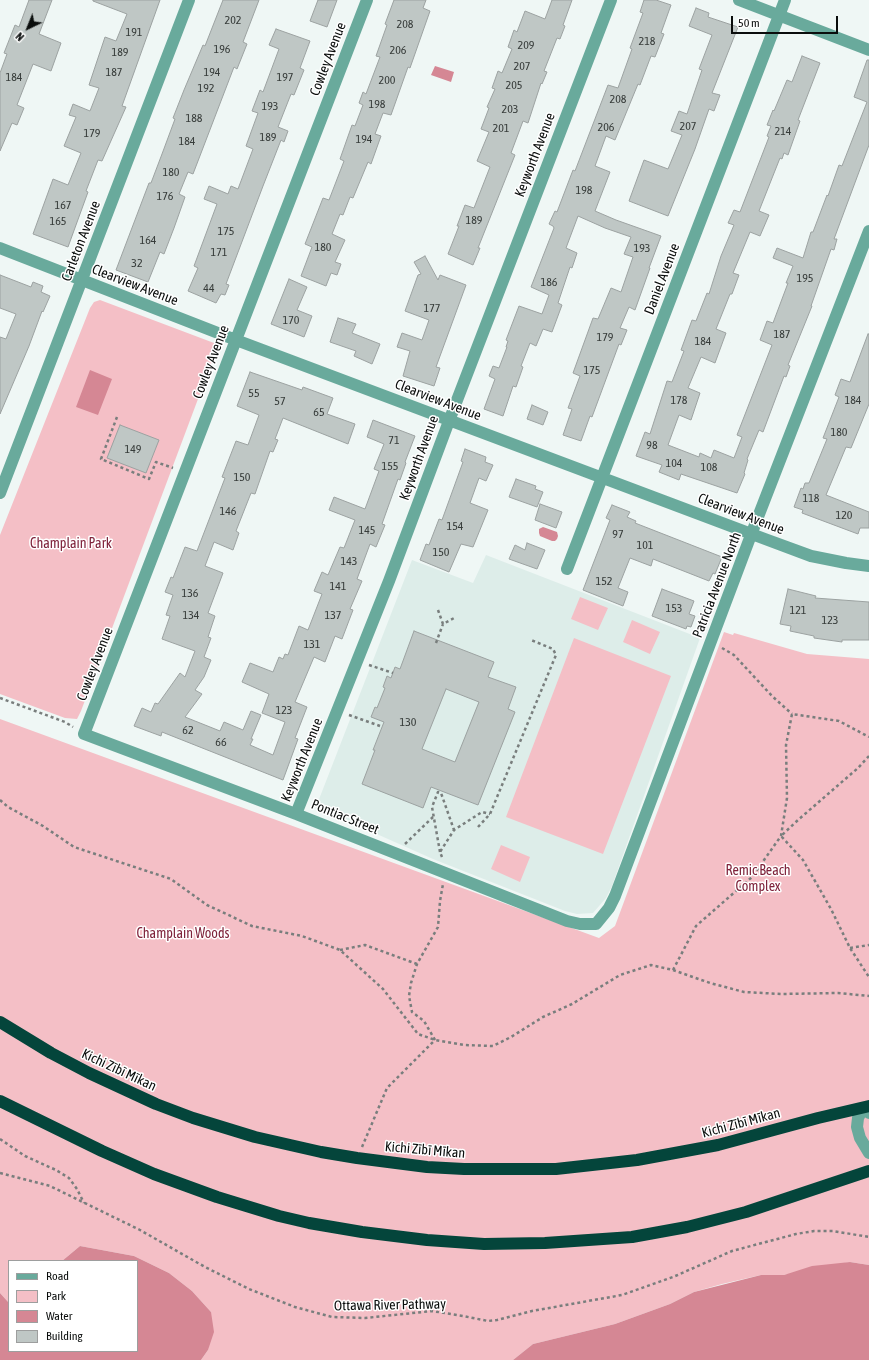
<!DOCTYPE html>
<meta charset="utf-8">
<style>
body{margin:0}
#map{position:relative;width:869px;height:1360px;overflow:hidden;background:#eff7f5;font-family:"Asap Condensed",sans-serif}
canvas{display:block}
.legend{position:absolute;left:8px;top:1260px;width:130px;height:92px;box-sizing:border-box;background:#fff;border:1px solid #9d9e9e;margin:0;padding:5px 7px;list-style:none;font-size:12px;color:#0a0d0c}
.legend li{display:flex;align-items:center;gap:8px;height:20px}
.legend b{width:20px;border:1px solid #9d9e9e}
.north{position:absolute;left:8px;top:8px;width:40px;height:40px;-webkit-text-stroke:3px #fff;paint-order:stroke;rotate:223deg;font-size:11px;font-weight:700;line-height:16px;text-align:center;color:#0a0d0c}
.north::after{content:'';display:block;margin:auto;width:14px;height:18px;background:#0a0d0c;clip-path:polygon(50% 0,100% 100%,50% 72%,0 100%)}
.scale{position:absolute;left:731px;top:16px;width:107px;height:18px;box-sizing:border-box;border:2px solid #0a0d0c;border-top:0;padding-left:5px;font-size:12px;line-height:14px;white-space:nowrap;color:#0a0d0c;-webkit-text-stroke:3px #fff;paint-order:stroke}
</style>
<div id="map">
<canvas width="869" height="1360"></canvas>
<ul class="legend">
<li><b style="height:5px;background:#69aa9c"></b>Road</li>
<li><b style="height:11px;background:#f4bfc6"></b>Park</li>
<li><b style="height:11px;background:#d58794"></b>Water</li>
<li><b style="height:11px;background:#bfc7c5"></b>Building</li>
</ul>
<div class="north">N</div>
<div class="scale">50 m</div>
</div>
<script>
const ctx = document.querySelector('canvas').getContext('2d');
ctx.lineJoin = 'round';
function paint(path, color) {
  ctx.fillStyle = color;
  ctx.fill(path, 'evenodd');
}
function toPath(rows) {
  const path = new Path2D();
  for (const r of rows) {
    path.moveTo(r[0], r[1]);
    for (let i = 2; i < r.length; i += 2) path.lineTo(r[i], r[i + 1]);
  }
  return path;
}
function stroke(path, color, width, dash) {
  ctx.strokeStyle = color;
  ctx.lineWidth = width;
  ctx.lineCap = dash ? 'butt' : 'round';
  ctx.setLineDash(dash || []);
  ctx.stroke(path);
}
function drawText(font, color, halo, rows, align = 'center') {
  ctx.font = font + ' "Asap Condensed",sans-serif';
  ctx.lineWidth = 3;
  ctx.setLineDash([]);
  ctx.textBaseline = 'middle';
  ctx.strokeStyle = halo;
  ctx.fillStyle = color;
  for (const [text, x, y, turn = 0] of rows) {
    ctx.save();
    ctx.translate(x, y);
    ctx.rotate((+turn || 0) * Math.PI / 180);
    ctx.textAlign = isNaN(turn) ? turn : align;
    if (halo) ctx.strokeText(text, 0, 0);
    ctx.fillText(text, 0, 0);
    ctx.restore();
  }
}
paint(toPath([
 [486,555,700,638,612,886,606,898,593,913,577,914,565,911,433,859,316,807,412,560,473,583]
]), '#ddede9');
paint(toPath([
 [100,300,214,343,216,351,81,711,77,719,65,718,0,694,0,535,90,308,94,302],
 [580,597,608,608,598,630,571,619],
 [632,620,660,632,650,654,623,642],
 [724,632,733,635,734,633,807,654,869,659,869,1265,850,1262,784,1275,761,1275,722,1284,694,1292,670,1304,615,1324,533,1344,513,1360,201,1360,208,1350,211,1312,192,1291,169,1273,134,1256,80,1246,62,1261,9,1261,9,1303,0,1293,0,719,599,938,615,926],
 [574,638,671,676,603,854,506,817],
 [501,845,530,857,520,882,491,869]
]), '#f4bfc6');
paint(toPath([
 [435,66,454,72,451,82,431,75],
 [90,370,112,379,98,415,76,407],
 [543,527,557,532,558,536,557,539,555,541,552,541,540,536,539,533,539,529],
 [80,1246,134,1256,169,1273,192,1291,211,1312,214,1332,208,1350,201,1360,0,1360,0,1293,9,1303,9,1351,137,1351,137,1261,62,1261],
 [850,1262,869,1265,869,1360,513,1360,533,1344,615,1324,670,1304,694,1292,761,1275,784,1275,812,1266]
]), '#d58794');
const building = toPath([
 [29,0,52,0,39,34,61,43,51,71,33,64,17,105,24,108,17,125,12,123,0,151,0,73,7,54,4,53,15,25,19,27,29,0],
 [93,0,160,0,122,106,126,107,102,161,98,160,86,191,88,192,68,247,33,234,53,179,68,185,81,153,64,146,76,117,69,115,73,104,90,111,99,88,89,85,105,37,116,41,127,14,93,1,93,0],
 [223,0,259,0,243,42,247,44,237,69,234,67,193,174,188,172,179,194,185,197,174,228,164,254,160,252,148,282,116,270,149,183,151,183,162,154,175,119,173,118,184,90,203,45,205,46,223,0],
 [318,0,337,0,327,27,310,21,318,0],
 [394,0,426,0,423,8,430,11,410,68,408,67,391,115,383,113,375,134,381,136,371,164,368,162,353,198,350,197,343,215,340,214,332,234,345,240,335,262,341,264,337,275,331,273,326,286,301,276,312,247,305,244,323,198,329,200,344,161,340,159,352,125,355,126,363,105,359,103,363,92,366,94,380,57,376,56,387,25,385,24,394,0],
 [552,0,572,0,563,25,565,26,560,39,557,38,544,71,547,72,542,84,541,83,528,123,523,121,511,153,515,155,478,248,480,248,473,265,448,254,459,226,457,226,465,205,474,208,490,167,477,161,489,132,481,129,489,108,487,107,495,89,492,88,498,71,502,73,512,49,508,47,514,30,517,32,525,11,545,19,552,0],
 [644,0,656,0,671,5,661,33,664,34,655,57,651,56,640,85,638,84,615,140,606,136,595,166,610,172,595,211,616,220,661,236,649,268,650,268,635,310,629,307,620,328,627,330,621,345,619,344,592,417,590,416,581,441,563,435,572,409,568,408,580,376,573,373,593,318,598,319,611,288,621,292,633,257,624,254,631,237,605,228,578,216,566,248,577,253,572,268,570,267,558,303,562,305,552,332,543,329,536,346,530,343,521,366,523,367,516,387,513,386,503,416,484,409,495,379,489,376,493,366,499,368,507,347,506,347,508,341,506,340,519,306,542,314,549,295,531,287,554,228,553,226,549,224,555,211,557,212,573,170,575,171,608,85,618,88,632,49,630,48,643,13,640,12,644,0],
 [696,8,709,13,708,17,738,27,712,93,720,95,714,111,709,109,695,149,668,216,629,201,644,160,668,169,682,135,671,131,679,111,687,114,702,70,699,69,712,35,689,26,696,8],
 [276,29,310,41,300,68,304,70,294,95,291,94,278,127,288,131,284,142,281,140,263,186,226,284,229,285,225,295,221,294,216,303,188,291,198,268,194,266,217,204,204,199,209,186,228,194,231,186,238,189,253,149,246,146,258,113,252,111,260,90,263,92,279,49,269,45,276,29],
 [802,56,820,63,798,120,800,121,788,155,784,153,782,159,780,158,759,211,769,215,760,236,750,232,733,273,739,275,732,294,730,294,716,329,726,333,715,363,701,357,688,388,700,393,691,420,679,415,668,445,699,457,700,453,711,458,714,450,734,458,742,437,737,435,772,345,760,340,767,321,773,323,788,283,786,283,793,266,773,258,777,248,803,258,811,232,813,232,827,195,828,196,839,165,842,166,867,102,854,97,867,60,869,60,869,145,834,239,837,239,834,250,831,249,811,306,812,306,788,365,790,366,786,377,784,376,763,432,759,430,747,459,748,460,744,473,745,474,737,493,681,474,679,480,659,472,662,465,636,456,645,432,650,434,667,381,672,382,684,351,681,350,692,320,696,321,707,293,709,294,721,256,734,225,728,223,734,210,740,212,769,137,767,136,771,126,767,125,773,110,774,111,787,80,792,82,802,56],
 [425,256,438,280,440,275,466,285,436,367,440,368,434,386,403,376,410,351,397,347,402,333,422,340,429,320,405,311,418,275,421,274,414,262,425,256],
 [0,275,31,287,33,282,43,286,41,292,50,296,43,312,42,311,29,346,0,414,0,337,6,339,16,314,0,308,0,275],
 [289,279,307,287,297,310,312,316,304,337,271,324,289,279],
 [338,318,356,324,352,333,380,344,372,364,354,356,356,351,330,342,338,318],
 [868,334,869,334,869,404,851,448,846,447,826,495,869,512,869,528,860,528,858,534,802,513,803,510,794,507,801,488,803,489,805,483,809,483,827,439,823,438,839,397,835,395,841,379,850,382,868,334],
 [250,372,302,390,303,387,333,398,327,414,355,424,348,444,283,418,275,439,278,440,273,452,270,451,255,494,251,493,236,531,239,533,233,550,214,542,205,566,223,573,208,613,215,616,208,637,211,638,204,657,211,660,204,677,195,690,202,694,185,717,220,731,224,722,243,730,251,711,261,715,251,739,253,739,250,745,273,755,285,722,262,713,269,694,242,682,250,663,273,672,279,657,283,659,285,654,288,655,299,626,308,630,322,594,314,591,322,572,328,575,340,547,344,548,355,520,329,510,334,497,365,509,379,471,374,469,384,444,367,437,373,420,415,436,405,462,406,463,400,480,398,479,382,524,385,525,376,547,370,544,357,579,362,581,350,609,353,610,342,639,335,636,325,662,314,657,295,702,307,707,295,738,298,739,283,780,162,732,161,736,134,726,142,708,151,712,155,703,158,704,180,673,185,677,195,651,162,639,170,616,166,615,173,595,165,592,171,577,173,578,185,547,197,551,225,478,222,477,236,441,248,445,259,415,237,406,250,372],
 [532,405,548,412,543,425,527,419,532,405],
 [120,425,159,440,146,473,107,458,120,425],
 [465,449,486,457,485,462,493,465,486,481,479,478,470,503,488,510,473,547,461,544,449,572,420,560,426,544,429,545,439,519,442,520,463,462,461,461,465,449],
 [516,479,536,486,535,489,543,492,537,507,509,497,516,479],
 [540,504,562,512,556,528,535,520,540,504],
 [612,505,630,512,627,517,636,521,635,523,722,557,715,574,713,573,709,581,653,559,651,566,630,558,618,588,628,592,623,606,583,590,610,520,606,518,612,505],
 [527,543,545,550,537,569,509,559,515,545,525,550,527,543],
 [662,589,694,601,689,614,695,616,691,627,687,626,686,629,652,616,662,589],
 [788,589,816,596,815,598,869,602,869,640,842,640,842,642,814,638,814,636,790,631,791,626,780,624,788,589],
 [414,631,494,662,488,677,516,687,508,709,515,712,478,805,431,787,423,808,362,784,375,750,373,750,384,722,371,717,375,707,377,708,385,688,383,687,387,676,391,678,395,667,400,669,414,631],
 [446,689,479,702,455,762,422,749,446,689]
]);
paint(building, '#bfc7c5');
stroke(building, '#9ca2a1', 1);
stroke(toPath([
 [117,417,101,459,149,479,156,462,173,468],
 [438,610,443,624,456,617],
 [436,643,443,624],
 [722,648,734,655,772,696,792,714],
 [369,665,393,673],
 [0,698,65,722,73,727],
 [349,715,380,726],
 [869,756,858,768,798,820,781,836,803,860,831,909,850,948,869,977],
 [0,800,8,807,43,826,74,847,171,879,207,905,252,926,302,936,340,950,383,989,418,1034,435,1040,464,1045,493,1046,511,1037,543,1017,572,1004,620,975,651,965,673,970,710,983,744,992,781,994,838,993,869,996],
 [478,827,490,814,556,655,553,649,531,640],
 [405,844,433,817],
 [440,852,432,807,438,792,441,793,454,830],
 [442,857,440,852,454,830,482,812,490,814],
 [850,948,869,945],
 [340,950,365,945,417,964],
 [673,970,696,926,752,877,781,836,787,798,786,745,792,714,839,721,869,737],
 [435,1040,424,1021,412,1012,409,996,411,983,417,964,438,927,440,901,443,884],
 [0,1139,25,1156,56,1170,69,1178,77,1189,84,1203],
 [362,1147,387,1088,435,1040],
 [0,1173,50,1186,140,1230,205,1267,249,1289,295,1307,332,1317,365,1318,432,1311,463,1316,488,1321,497,1320,532,1311,622,1295,673,1277,732,1251,796,1234,814,1231,833,1231,869,1237]
]), '#797e7d', 2.5, [3, 3]);
stroke(toPath([
 [367,0,84,734,296,814,567,921,580,924,596,924,609,908,615,896,751,535,869,231],
 [739,0,869,50],
 [0,248,236,340,765,539,811,556,846,563,869,566],
 [0,493,189,0],
 [567,569,785,0],
 [296,814,389,581,449,421,611,0],
 [869,1113,863,1108,858,1118,857,1127,860,1138,869,1153]
]), '#69aa9c', 12);
stroke(toPath([
 [0,1022,51,1053,89,1073,156,1104,193,1118,255,1137,321,1152,357,1158,427,1167,464,1169,556,1169,637,1160,718,1145,818,1118,869,1106],
 [0,1101,102,1151,154,1174,217,1197,279,1216,309,1223,362,1232,427,1240,484,1244,545,1243,632,1237,687,1227,746,1212,869,1171]
]), '#04453b', 12);
drawText('12px', '#373c3a', null, [
 ["202",233,20],
 ["208",405,24],
 ["191",134,32],
 ["218",647,41],
 ["209",526,45],
 ["196",222,49],
 ["206",398,50],
 ["189",120,52],
 ["207",522,66],
 ["187",114,72],
 ["194",212,72],
 ["184",14,77],
 ["197",285,77],
 ["200",387,80],
 ["205",514,85],
 ["192",206,88],
 ["208",618,99],
 ["198",377,104],
 ["193",270,106],
 ["203",510,109],
 ["188",194,118],
 ["207",688,126],
 ["206",606,127],
 ["201",501,128],
 ["214",783,131],
 ["179",92,133],
 ["189",268,137],
 ["194",364,139],
 ["184",187,141],
 ["180",171,172],
 ["198",584,190],
 ["176",165,196],
 ["167",63,205],
 ["189",474,220],
 ["165",58,221],
 ["175",226,231],
 ["164",148,240],
 ["180",323,247],
 ["193",642,248],
 ["171",219,252],
 ["32",137,263],
 ["195",805,278],
 ["186",549,282],
 ["44",209,288],
 ["177",432,308],
 ["170",291,320],
 ["187",782,334],
 ["179",605,337],
 ["184",703,341],
 ["175",592,370],
 ["55",254,393],
 ["178",679,400],
 ["184",853,400],
 ["57",280,401],
 ["65",319,412],
 ["180",839,432],
 ["71",394,440],
 ["98",652,445],
 ["149",133,449],
 ["104",674,463],
 ["155",390,466],
 ["108",709,467],
 ["150",242,477],
 ["118",811,498],
 ["146",228,511],
 ["120",844,515],
 ["154",455,526],
 ["145",367,530],
 ["97",618,534],
 ["101",645,545],
 ["150",441,552],
 ["143",349,561],
 ["152",604,581],
 ["141",338,586],
 ["136",190,593],
 ["153",674,608],
 ["121",798,610],
 ["134",191,615],
 ["137",333,615],
 ["123",830,620],
 ["131",312,644],
 ["123",284,710],
 ["130",408,722],
 ["62",188,730],
 ["66",221,742]
]);
drawText('14px', '#0a0d0c', '#fff', [
 ["Cowley Avenue",328,59,-69],
 ["Keyworth Avenue",535,155,-69],
 ["Carleton Avenue",81,241,-69],
 ["Daniel Avenue",662,279,-69],
 ["Clearview Avenue",135,285,21],
 ["Cowley Avenue",211,362,-69],
 ["Clearview Avenue",438,400,21],
 ["Keyworth Avenue",419,458,-70],
 ["Clearview Avenue",741,514,21],
 ["Patricia Avenue North",717,585,-69],
 ["Cowley Avenue",95,664,-69],
 ["Keyworth Avenue",302,760,-68],
 ["Pontiac Street",345,817,22],
 ["Kichi Zībī Mīkan",119,1070,25],
 ["Kichi Zībī Mīkan",741,1123,-15],
 ["Kichi Zībī Mīkan",425,1150,5],
 ["Ottawa River Pathway",390,1305,-1]
]);
drawText('14px', '#7f233b', '#fff', [
 ["Champlain Park",71,544],
 ["Remic Beach",758,871],
 ["Complex",758,887],
 ["Champlain Woods",183,934]
]);
</script>
